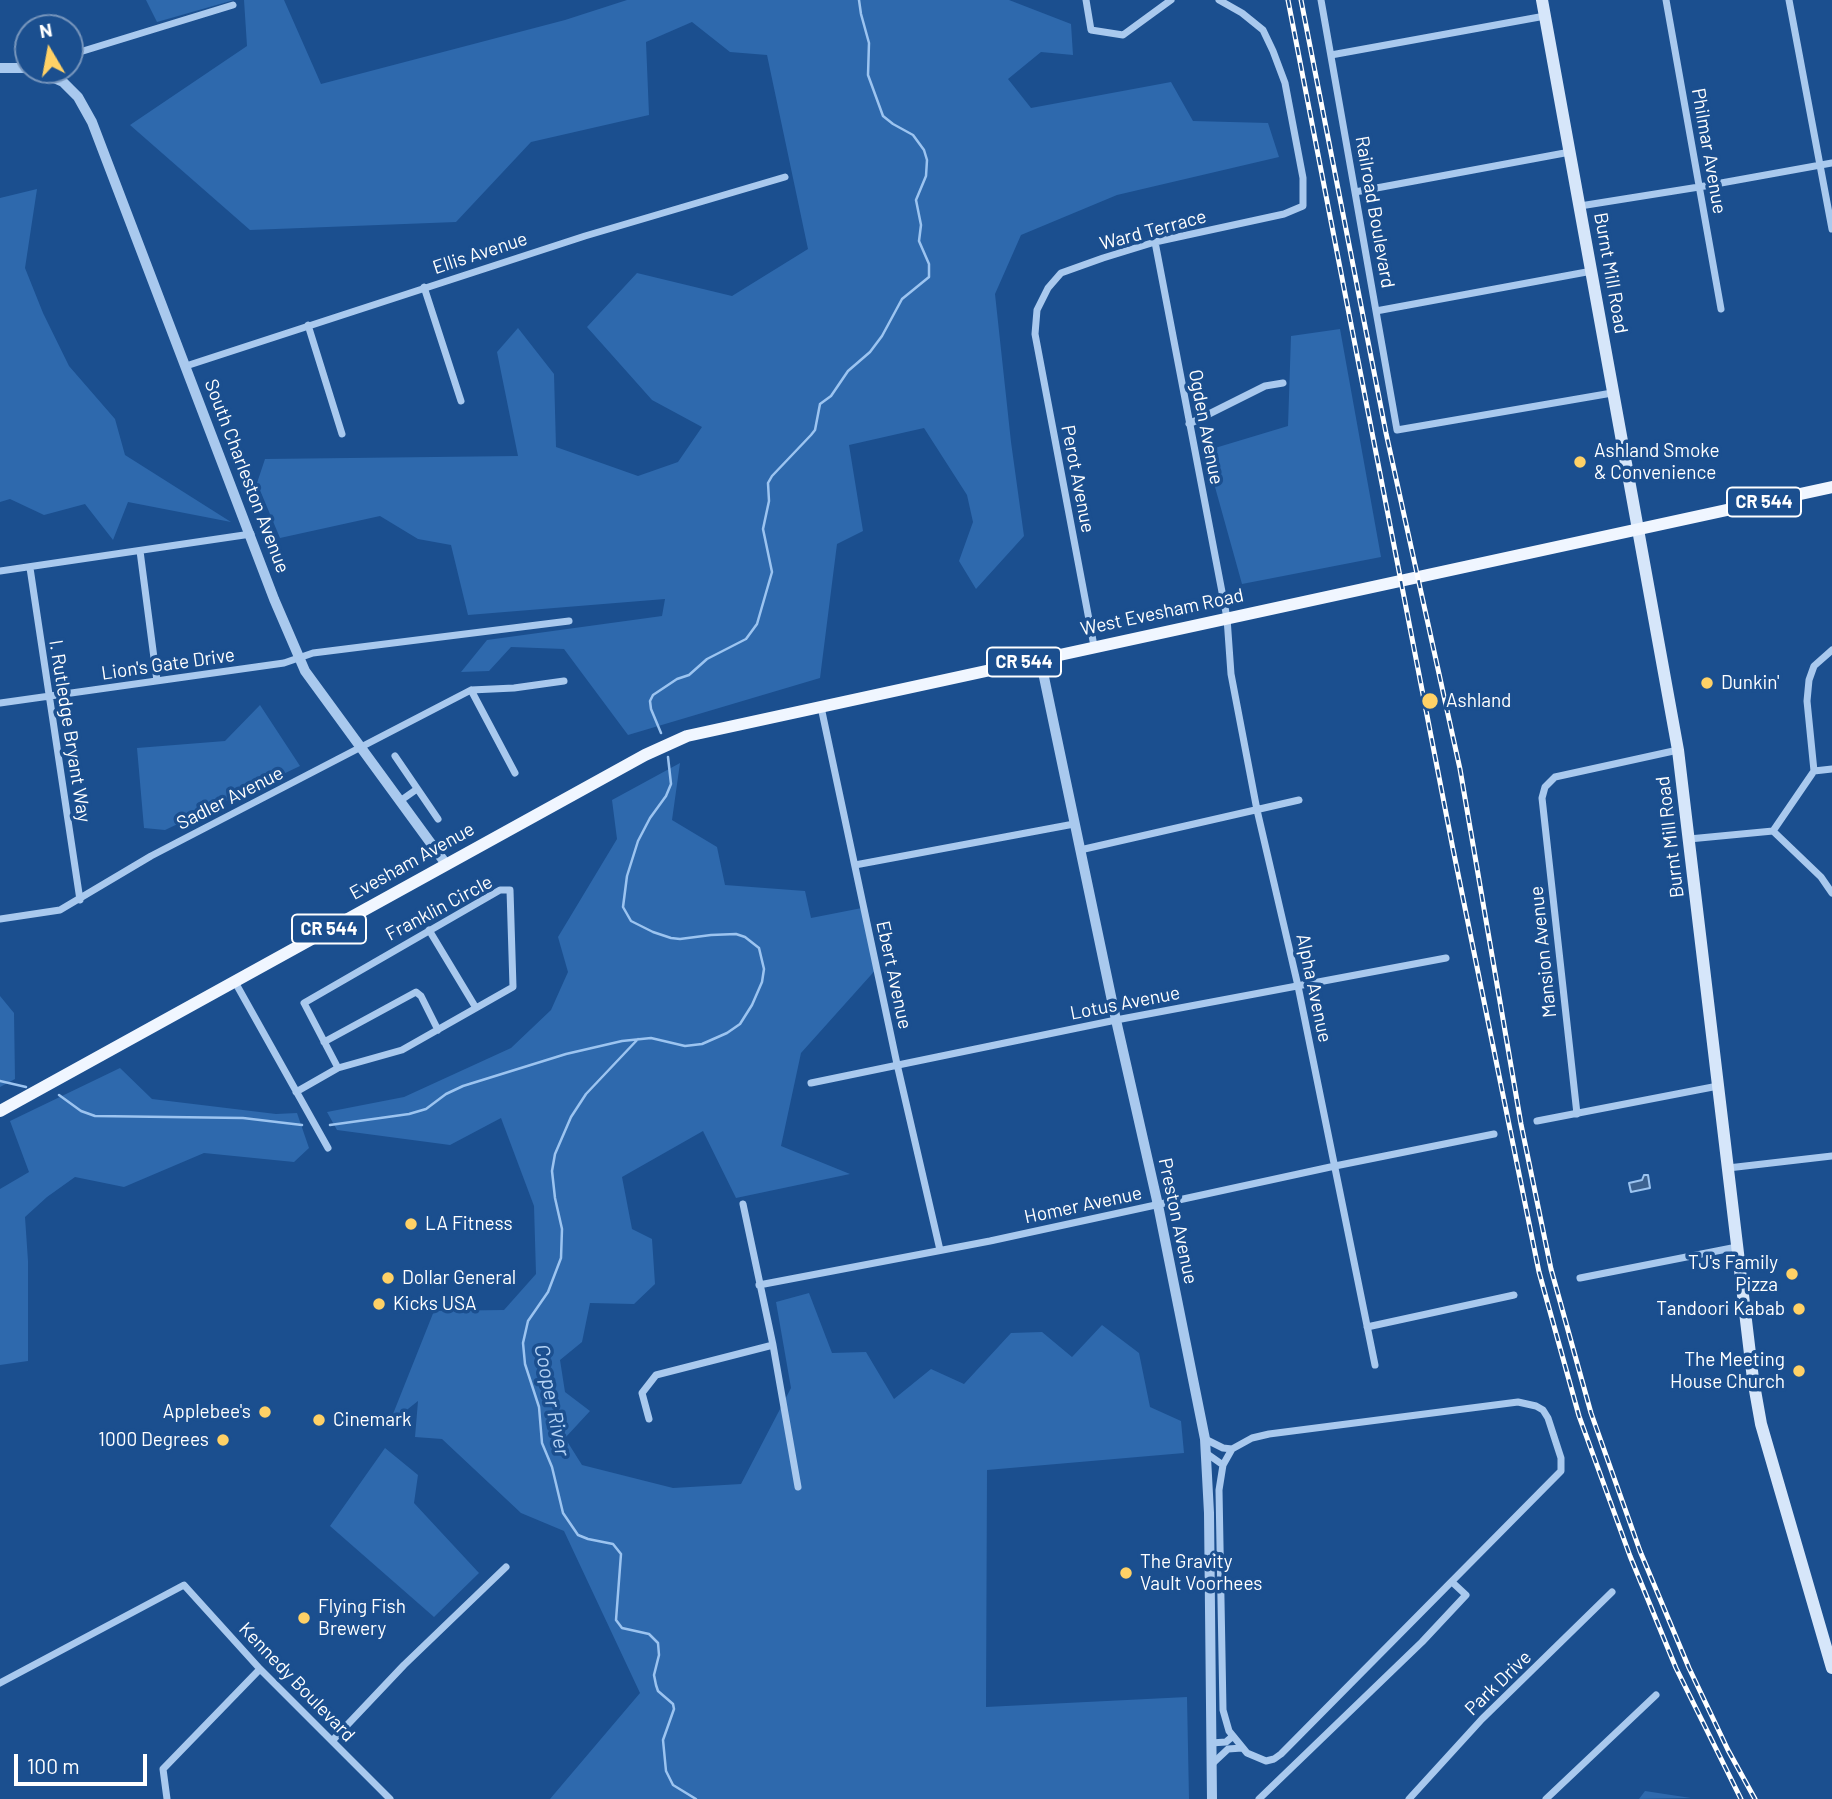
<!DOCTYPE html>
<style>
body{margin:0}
#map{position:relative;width:1832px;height:1799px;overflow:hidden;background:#1b4f8f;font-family:Barlow,sans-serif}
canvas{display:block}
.north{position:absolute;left:14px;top:14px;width:70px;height:70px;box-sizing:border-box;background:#1b4f8f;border:2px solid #7695bc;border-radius:50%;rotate:350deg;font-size:19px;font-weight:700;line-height:28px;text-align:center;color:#fff}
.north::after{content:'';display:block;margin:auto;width:24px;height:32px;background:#ffd166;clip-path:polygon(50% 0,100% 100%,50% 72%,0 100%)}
.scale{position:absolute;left:14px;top:1754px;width:133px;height:32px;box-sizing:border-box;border:4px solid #fff;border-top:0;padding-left:9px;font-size:21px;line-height:24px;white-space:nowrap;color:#fff;-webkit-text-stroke:5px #1b4f8f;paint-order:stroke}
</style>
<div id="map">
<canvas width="1832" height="1799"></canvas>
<div class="north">N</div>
<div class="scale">100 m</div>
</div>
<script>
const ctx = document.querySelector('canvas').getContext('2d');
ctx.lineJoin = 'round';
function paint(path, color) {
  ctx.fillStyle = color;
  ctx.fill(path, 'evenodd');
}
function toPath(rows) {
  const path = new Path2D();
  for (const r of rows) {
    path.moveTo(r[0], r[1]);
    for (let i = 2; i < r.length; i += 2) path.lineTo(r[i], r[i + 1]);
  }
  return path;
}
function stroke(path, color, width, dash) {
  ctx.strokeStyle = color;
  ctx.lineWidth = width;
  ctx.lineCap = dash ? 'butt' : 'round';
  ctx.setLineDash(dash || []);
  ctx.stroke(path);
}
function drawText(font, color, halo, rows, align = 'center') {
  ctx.font = font + ' Barlow,sans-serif';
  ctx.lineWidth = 7;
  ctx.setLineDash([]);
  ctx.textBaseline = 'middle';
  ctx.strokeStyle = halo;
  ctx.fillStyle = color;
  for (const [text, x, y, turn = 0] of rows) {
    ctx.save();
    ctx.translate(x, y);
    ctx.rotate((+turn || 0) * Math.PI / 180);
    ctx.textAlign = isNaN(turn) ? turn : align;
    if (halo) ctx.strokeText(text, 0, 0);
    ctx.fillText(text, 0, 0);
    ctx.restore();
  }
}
paint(toPath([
 [146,0,234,0,157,22],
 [244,0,284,0,321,84,565,20,627,0,1009,0,1071,24,1073,55,1041,52,1008,79,1031,108,1171,82,1193,121,1268,123,1279,157,1117,195,1021,235,995,294,1011,442,1024,536,976,589,959,561,973,522,967,495,924,428,849,445,863,531,837,544,820,678,628,735,564,649,511,647,489,671,461,672,487,640,662,616,665,599,468,615,451,545,418,539,380,516,280,538,257,483,265,459,518,456,497,352,518,328,554,374,556,447,638,476,678,462,702,427,652,400,587,327,637,273,732,296,808,249,767,55,730,52,692,22,646,42,649,115,531,142,456,222,250,230,130,125,247,46],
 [37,189,25,268,43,313,69,366,115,419,125,455,231,522,128,502,113,540,85,504,44,515,10,499,0,502,0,198],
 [1340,329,1381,557,1242,584,1205,451,1288,426,1291,336],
 [260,705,300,766,165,830,144,828,137,748,225,741],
 [680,763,672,820,717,847,725,885,805,891,811,918,867,907,879,966,801,1053,781,1146,850,1174,736,1198,703,1131,622,1177,632,1229,652,1239,655,1284,634,1304,590,1303,582,1342,560,1360,565,1392,590,1411,565,1438,582,1465,673,1488,741,1484,791,1388,776,1302,809,1293,832,1353,866,1352,894,1399,931,1369,964,1384,1011,1333,1042,1332,1072,1357,1102,1325,1139,1353,1150,1407,1181,1421,1184,1453,987,1470,986,1707,1187,1697,1189,1799,550,1799,640,1693,564,1531,521,1513,442,1439,415,1437,418,1401,389,1424,434,1311,504,1310,536,1274,534,1206,501,1118,450,1145,337,1130,327,1112,404,1097,511,1048,551,1010,568,972,558,937,617,839,612,800],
 [0,996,14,1013,15,1079,0,1087],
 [120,1068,152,1099,276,1114,297,1113,309,1148,294,1162,204,1153,124,1187,75,1177,47,1197,25,1217,28,1261,28,1361,0,1365,0,1189,29,1172,10,1121],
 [385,1448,418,1475,414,1503,479,1573,434,1617,330,1526],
 [1645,1791,1691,1798,1639,1799]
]), '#2e69ad');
const water = toPath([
 [1644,1175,1648,1175,1650,1188,1631,1192,1629,1183,1642,1180,1644,1175]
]);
paint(water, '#3c6290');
stroke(water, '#9cc4f0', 2);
stroke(toPath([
 [661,733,651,709,650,701,653,695,677,679,689,675,707,659,746,639,757,624,772,572,763,529,769,501,768,483,772,476,811,435,815,430,820,404,831,396,848,371,870,352,882,336,902,299,929,277,929,264,919,241,921,225,916,200,926,176,927,160,924,150,913,135,893,124,883,116,868,75,869,43,861,14,859,0],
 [638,1039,586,1094,571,1117,555,1154,552,1171,555,1198,562,1229,561,1258,548,1292,528,1321,523,1343,525,1364,539,1407,542,1443,552,1467,563,1513,578,1535,588,1539,613,1544,621,1554,616,1620,622,1628,649,1634,658,1643,659,1655,654,1675,656,1685,658,1691,673,1704,674,1709,663,1740,666,1771,673,1785,696,1799],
 [0,1081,26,1087],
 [59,1095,81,1111,95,1116,243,1118,302,1125],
 [330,1125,409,1114,426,1109,446,1094,463,1086,566,1054,622,1041,651,1038,685,1046,702,1044,727,1033,740,1024,752,1005,762,982,764,969,759,948,745,937,736,934,711,935,680,939,671,938,653,932,631,921,623,907,627,876,638,841,650,818,666,796,671,784,668,757]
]), '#9cc4f0', 2.5);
stroke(toPath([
 [1086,0,1091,30,1123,35,1171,0],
 [1321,0,1397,430,1612,393],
 [1666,0,1721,309],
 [1789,0,1832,229],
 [70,55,233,5],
 [1331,55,1545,16],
 [1355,192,1570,152],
 [1580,206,1699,187,1832,163],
 [1155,242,1227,618,1231,674,1257,810,1298,986,1375,1365],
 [424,287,461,401],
 [1376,311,1592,271],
 [308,325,342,434],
 [186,366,585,236,785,177],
 [1189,424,1265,386,1283,383],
 [140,551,157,681],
 [30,568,80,900],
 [0,571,251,534],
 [1094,646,1035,334,1037,310,1048,288,1061,273,1103,258,1155,242,1284,214,1303,206,1303,178,1285,83,1273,51,1263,30,1242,13,1219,0],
 [471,690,515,773],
 [0,703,284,663,313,653,569,621],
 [821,707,897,1064,940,1250],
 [395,756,438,819],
 [1814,771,1807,701,1809,680,1814,666,1832,650],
 [400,801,417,789],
 [1773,831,1814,771,1832,769],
 [1773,831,1821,877,1832,893],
 [1689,839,1773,831],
 [1080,850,1299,800],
 [855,865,1074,824],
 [0,919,60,910,151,856,471,690,514,688,564,681],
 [429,930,476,1008],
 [235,982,328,1148],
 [324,1042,416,992,421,996,438,1030],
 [811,1083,1116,1020,1446,958],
 [296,1092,338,1068,402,1050,513,987,510,890,500,890,304,1003,338,1068],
 [1577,1114,1542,798,1545,787,1555,777,1678,750],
 [1537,1121,1718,1086],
 [1728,1168,1832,1156],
 [743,1204,773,1345,798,1487],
 [1580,1278,1737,1247],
 [759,1285,990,1241,1335,1166,1494,1134],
 [1367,1327,1514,1295],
 [1518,1402,1536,1406,1543,1410,1548,1418,1561,1458,1561,1471,1281,1754,1274,1759,1266,1761,1247,1753,1229,1731,1223,1710,1219,1490,1223,1465,1232,1449,1252,1438,1269,1434,1518,1402],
 [649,1419,642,1393,656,1375,773,1345],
 [1205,1439,1223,1448,1232,1449],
 [1206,1453,1223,1465],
 [0,1683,184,1585,260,1669,390,1799],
 [332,1741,404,1665,506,1567],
 [1211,1743,1226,1742,1233,1736],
 [1212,1764,1228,1749,1242,1748],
 [167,1799,163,1769,260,1669],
 [1259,1799,1422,1642,1466,1595,1452,1582],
 [1409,1799,1482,1719,1612,1592],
 [1546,1799,1656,1695]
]), '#a9c9ee', 7);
stroke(toPath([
 [0,68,28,68],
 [36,70,63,82,78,97,92,122,274,599,305,671,446,864],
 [1040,658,1116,1020,1158,1205,1205,1439,1209,1513,1212,1799]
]), '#a9c9ee', 10);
stroke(toPath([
 [1542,0,1678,750,1753,1379,1761,1424,1832,1668]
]), '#d6e6fa', 12);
stroke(toPath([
 [0,1111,645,755,687,736,1832,487]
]), '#f0f6ff', 12);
const rail = toPath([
 [1288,0,1453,849,1539,1272,1579,1416,1630,1556,1676,1668,1741,1799],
 [1301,0,1386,433,1460,769,1521,1124,1551,1269,1591,1413,1640,1551,1689,1668,1728,1750,1755,1799]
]);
stroke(rail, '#fff', 5);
stroke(rail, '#1b4f8f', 2.5, [8]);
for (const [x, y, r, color] of [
 [1580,462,7,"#ffd166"],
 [1707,683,7,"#ffd166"],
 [1430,701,9,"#ffd166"],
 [411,1224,7,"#ffd166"],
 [1792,1274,7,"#ffd166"],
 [388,1278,7,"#ffd166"],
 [379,1304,7,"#ffd166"],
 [1799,1309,7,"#ffd166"],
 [1799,1371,7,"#ffd166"],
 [265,1412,7,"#ffd166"],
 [319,1420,7,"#ffd166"],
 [223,1440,7,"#ffd166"],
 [1126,1573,7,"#ffd166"],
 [304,1618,7,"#ffd166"]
]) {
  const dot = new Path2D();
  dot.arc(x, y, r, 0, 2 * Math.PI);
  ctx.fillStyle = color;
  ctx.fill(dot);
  stroke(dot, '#1b4f8f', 2.5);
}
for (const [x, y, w] of [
 [1764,502,74],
 [1024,662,74],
 [329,929,74]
]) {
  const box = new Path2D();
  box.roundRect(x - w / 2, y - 14.5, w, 29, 5);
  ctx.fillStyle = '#1b4f8f';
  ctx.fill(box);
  stroke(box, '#fff', 2);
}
drawText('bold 18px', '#fff', null, [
 ["CR 544",1764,502],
 ["CR 544",1024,662],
 ["CR 544",329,929]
]);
drawText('19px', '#fff', '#1b4f8f', [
 ["Philmar Avenue",1709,151,80],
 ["Railroad Boulevard",1375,212,80],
 ["Ward Terrace",1153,230,-15],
 ["Ellis Avenue",480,253,-18],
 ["Burnt Mill Road",1611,273,80],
 ["Ogden Avenue",1206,427,79],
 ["South Charleston Avenue",247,476,69],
 ["Perot Avenue",1078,479,79],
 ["West Evesham Road",1162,612,-12],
 ["Lion's Gate Drive",168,664,-8],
 ["I. Rutledge Bryant Way",70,731,81],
 ["Sadler Avenue",230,798,-27],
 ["Burnt Mill Road",1670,837,-97],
 ["Evesham Avenue",412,861,-29],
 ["Franklin Circle",439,908,-28],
 ["Mansion Avenue",1543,952,-96],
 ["Ebert Avenue",894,975,78],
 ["Alpha Avenue",1314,988,78],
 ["Lotus Avenue",1125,1003,-11],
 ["Homer Avenue",1083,1205,-12],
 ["Preston Avenue",1178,1221,78],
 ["Kennedy Boulevard",297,1682,46],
 ["Park Drive",1498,1683,-44]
]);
drawText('19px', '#fff', '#1b4f8f', [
 ["Ashland Smoke",1594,451],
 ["& Convenience",1594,473],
 ["Dunkin'",1721,683],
 ["Ashland",1446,701],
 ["LA Fitness",425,1224],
 ["TJ's Family",1778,1263,"right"],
 ["Pizza",1778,1285,"right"],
 ["Dollar General",402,1278],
 ["Kicks USA",393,1304],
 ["Tandoori Kabab",1785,1309,"right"],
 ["The Meeting",1785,1360,"right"],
 ["House Church",1785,1382,"right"],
 ["Applebee's",251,1412,"right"],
 ["Cinemark",333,1420],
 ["1000 Degrees",209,1440,"right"],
 ["The Gravity",1140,1562],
 ["Vault Voorhees",1140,1584],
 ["Flying Fish",318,1607],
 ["Brewery",318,1629]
], 'left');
drawText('italic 21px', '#b5d3f5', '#1b4f8f', [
 ["Cooper River",552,1400,79]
]);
</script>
